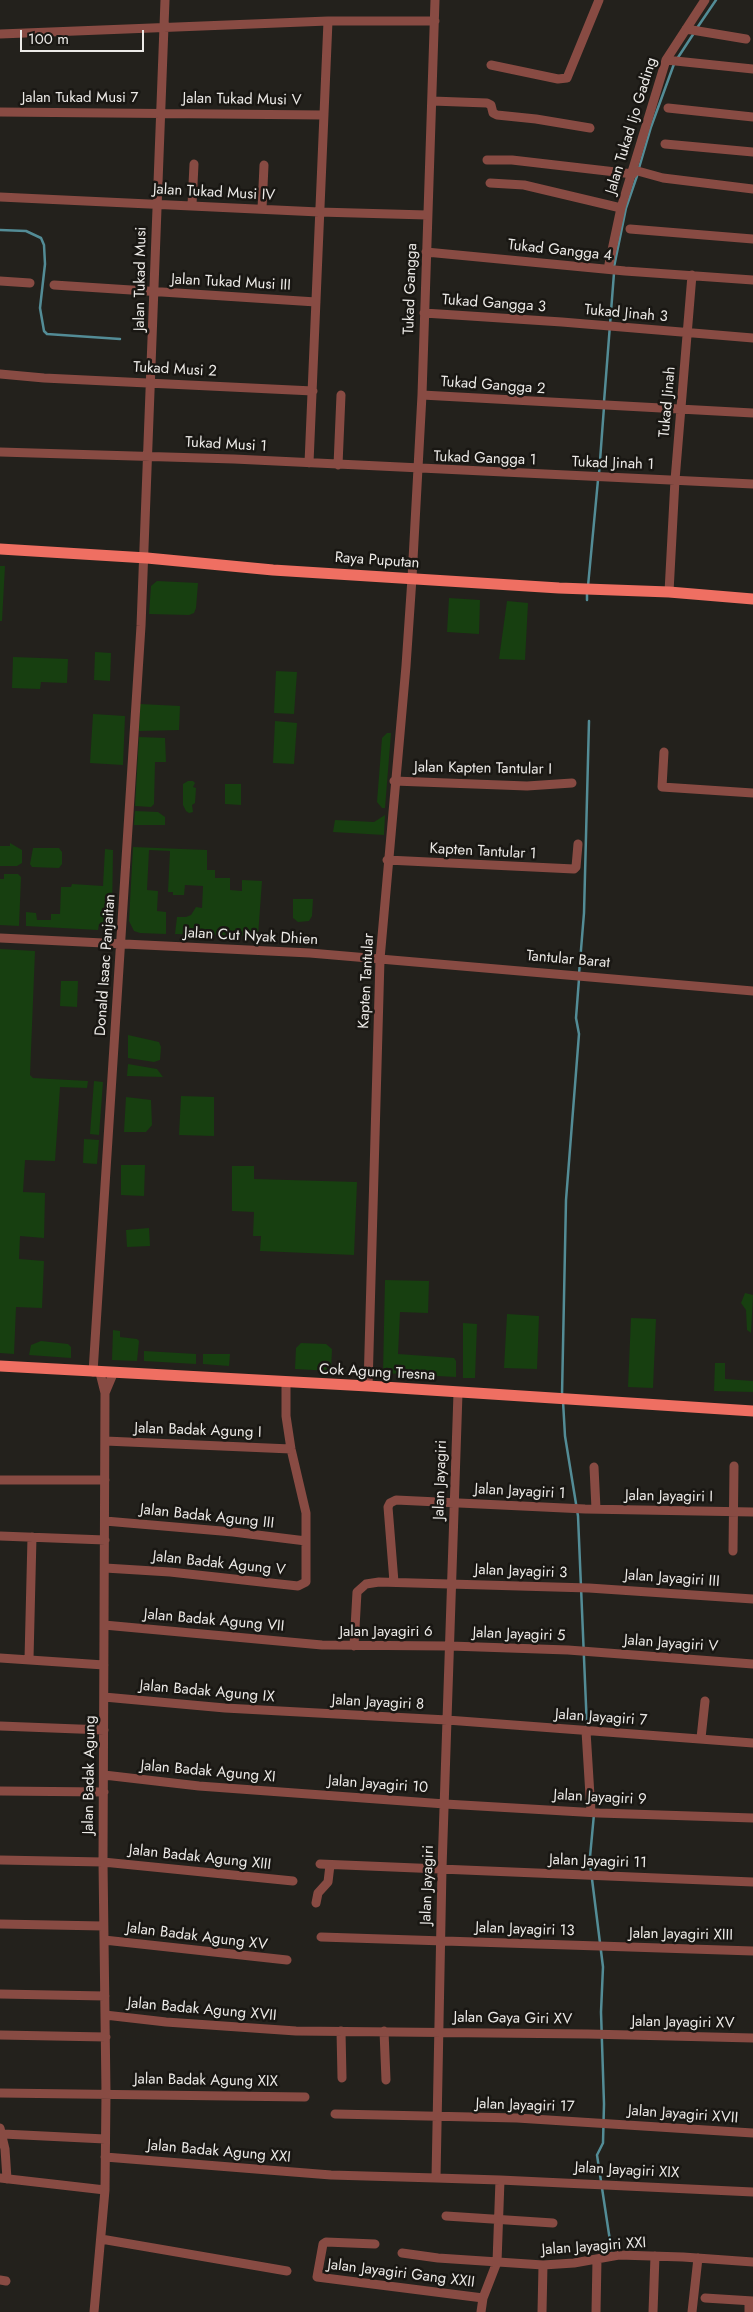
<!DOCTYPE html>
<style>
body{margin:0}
#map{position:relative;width:753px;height:2312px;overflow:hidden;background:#23211c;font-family:Jost,sans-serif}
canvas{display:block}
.scale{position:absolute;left:20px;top:30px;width:124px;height:22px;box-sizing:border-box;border:2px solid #eceae7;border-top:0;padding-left:6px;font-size:15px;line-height:18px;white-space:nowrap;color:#eceae7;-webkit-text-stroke:4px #191713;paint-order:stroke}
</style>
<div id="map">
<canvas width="753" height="2312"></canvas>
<div class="scale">100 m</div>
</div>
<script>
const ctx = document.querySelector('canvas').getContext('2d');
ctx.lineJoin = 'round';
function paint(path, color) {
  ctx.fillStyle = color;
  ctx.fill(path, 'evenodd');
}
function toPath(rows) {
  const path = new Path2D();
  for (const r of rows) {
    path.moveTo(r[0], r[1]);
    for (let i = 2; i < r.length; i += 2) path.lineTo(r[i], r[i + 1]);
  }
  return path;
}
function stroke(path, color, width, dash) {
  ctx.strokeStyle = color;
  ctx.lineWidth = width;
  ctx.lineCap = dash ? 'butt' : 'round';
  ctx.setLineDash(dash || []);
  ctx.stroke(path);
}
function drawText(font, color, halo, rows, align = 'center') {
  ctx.font = font + ' Jost,sans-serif';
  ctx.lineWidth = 5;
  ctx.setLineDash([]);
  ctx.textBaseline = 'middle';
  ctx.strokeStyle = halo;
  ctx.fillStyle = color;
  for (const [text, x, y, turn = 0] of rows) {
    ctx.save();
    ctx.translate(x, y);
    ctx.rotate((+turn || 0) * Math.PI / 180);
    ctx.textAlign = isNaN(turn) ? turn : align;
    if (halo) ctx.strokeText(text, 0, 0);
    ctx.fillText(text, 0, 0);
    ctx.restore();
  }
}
paint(toPath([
 [0,566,5,566,2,621,0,621],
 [157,581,198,583,196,608,194,613,189,615,149,614,151,586],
 [449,598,480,600,479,634,447,632],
 [507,601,528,603,525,660,499,659],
 [95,652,111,653,110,681,94,680],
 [13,657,68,659,67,683,41,682,40,689,12,688],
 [276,671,297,672,294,714,274,713],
 [140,704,180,706,179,730,139,731],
 [93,714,125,716,123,765,90,763],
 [275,721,297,723,294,764,273,763],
 [387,733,391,733,385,808,382,808,377,802,382,738],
 [139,737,165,738,166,762,155,762,154,804,151,807,135,806],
 [188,781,193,781,195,783,193,787,196,788,195,803,192,805,193,812,189,813,186,811,183,805,183,784],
 [225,784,241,784,241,805,225,804],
 [135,811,158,812,165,817,165,825,134,825],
 [385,815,384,835,333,832,335,820,374,822],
 [10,843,22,850,22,863,17,866,0,866,0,846,10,846],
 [133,847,207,850,207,870,215,870,215,878,230,878,230,890,242,891,242,880,262,881,258,936,175,934,177,917,186,917,191,915,196,907,202,908,203,886,185,885,184,895,173,895,173,892,168,892,170,851,149,850,147,890,158,891,157,911,166,912,166,934,140,933,134,931,129,921],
 [33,848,59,848,62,852,62,864,59,868,32,867,30,864],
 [105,849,113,850,112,915,106,915,106,924,99,924,98,930,26,926,26,912,36,913,37,920,51,920,51,914,60,914,61,887,71,887,72,884,103,886],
 [4,874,18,874,21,877,19,926,0,925,0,879,4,879],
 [293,899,313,899,312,916,309,921,298,922,293,918],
 [0,949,35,951,30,1075,33,1078,88,1081,87,1088,60,1087,55,1161,25,1160,23,1192,45,1193,44,1238,20,1236,19,1259,44,1261,42,1308,16,1307,14,1354,0,1353],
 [61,981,78,981,77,1007,60,1006],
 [128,1035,159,1042,161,1047,160,1060,154,1062,128,1058],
 [128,1064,157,1069,163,1077,127,1076],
 [94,1081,103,1082,99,1135,90,1134],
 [181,1096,214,1097,214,1136,179,1135],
 [126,1097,151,1100,152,1125,146,1132,124,1132],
 [84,1139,99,1140,97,1164,83,1163],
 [121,1165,145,1165,144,1196,121,1195],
 [232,1166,254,1166,254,1179,357,1182,354,1255,260,1251,261,1236,253,1236,254,1212,232,1211],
 [149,1228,150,1246,127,1247,126,1230],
 [385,1280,429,1281,428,1313,400,1312,398,1354,454,1358,456,1361,456,1377,383,1373],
 [745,1293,753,1295,751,1333,747,1330,746,1310,741,1303],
 [507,1314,539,1316,537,1369,504,1368],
 [631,1318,656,1319,653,1388,628,1387],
 [463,1323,477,1324,475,1378,463,1378],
 [113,1330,120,1331,120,1337,137,1339,139,1341,137,1361,112,1360],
 [41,1341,68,1344,71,1347,71,1358,29,1355,31,1345],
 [301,1343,326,1344,332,1349,331,1371,295,1369,296,1348],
 [144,1351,196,1354,196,1364,144,1361],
 [203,1354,230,1354,229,1366,203,1364],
 [715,1363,725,1363,725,1379,753,1381,753,1392,714,1391]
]), '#173f10');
stroke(toPath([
 [697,28,716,0],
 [677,59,694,33],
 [639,168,651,127,674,64],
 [0,230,26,231,41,238,44,245,45,264,40,308,44,331,47,334,120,339],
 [614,267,626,208,638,173],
 [604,402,614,273],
 [599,474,604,407],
 [588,586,598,480],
 [587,600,587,591],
 [579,974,584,913,589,721],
 [562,1395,566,1200,579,1034,576,1018,579,979],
 [563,1401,565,1436,578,1516,587,1729],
 [591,1873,590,1857,594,1814],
 [592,1879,603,1967,601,2012,604,2104,603,2143,597,2155,612,2254]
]), '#538c96', 2.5);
stroke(toPath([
 [686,29,746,39],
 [0,34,328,21,435,21],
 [666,60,753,69],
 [491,65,558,79,567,78,599,0],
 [432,101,487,103,491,105,493,113,497,115,536,119,590,128],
 [668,108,753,117],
 [0,112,323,115],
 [665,144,753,152],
 [487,160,512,160,633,174],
 [634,170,663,178,753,189],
 [490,183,524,185,621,208],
 [0,197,319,212,427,215],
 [192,205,194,164],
 [262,209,264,165],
 [630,229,753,239],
 [426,252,625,271,753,280],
 [608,269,621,208,666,60,705,0],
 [0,281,30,283],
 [54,285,316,302],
 [424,313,562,322,753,338],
 [0,374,44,378,313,391],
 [422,395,753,413],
 [0,452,234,459,753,484],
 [309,463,328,21],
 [338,465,341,395],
 [669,592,675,480,692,275],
 [664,752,662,787,753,793],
 [394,781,527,786,572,783],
 [387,860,574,869,576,867,578,844],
 [0,938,310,953,753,991],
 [93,1372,141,626,165,0],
 [368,1386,380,959,406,666,412,578,422,395,435,0],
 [105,1393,113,1374],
 [458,1393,442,1868,436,2178,500,2180,497,2262,483,2298,481,2312],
 [105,1441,291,1449],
 [594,1467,596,1509],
 [0,1480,105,1480],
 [105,1521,233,1532,306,1541],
 [0,1536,105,1540],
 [733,1551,734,1466],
 [105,1568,170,1572,298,1586,306,1582,306,1513,291,1449,286,1416,286,1382],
 [394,1582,388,1507,390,1503,396,1500,585,1509,753,1512],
 [104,1625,322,1645,450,1646,568,1650,753,1664],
 [354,1646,357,1592,366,1584,379,1582,589,1588,753,1599],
 [0,1658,104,1665],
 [29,1659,32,1537],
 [104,1697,225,1708,447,1720,753,1743],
 [0,1726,104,1730],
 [586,1731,591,1812],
 [701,1738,705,1701],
 [104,1775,199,1786,445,1804,599,1813,753,1818],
 [0,1791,104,1792],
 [0,1860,103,1862,293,1881],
 [320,1864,753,1882],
 [316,1903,318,1893,328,1882,330,1865],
 [0,1924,103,1926],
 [321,1937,753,1951],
 [104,1940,287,1960],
 [0,1994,105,1996],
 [105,2015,166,2022,296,2031,588,2034,753,2038],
 [341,2031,342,2078],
 [384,2031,386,2080],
 [0,2035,106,2037],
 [0,2093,305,2097],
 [335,2114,517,2118,753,2133],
 [0,2128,5,2149,7,2179],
 [3,2134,105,2139],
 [105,2157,331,2175,436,2178],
 [0,2178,105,2190],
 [500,2180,753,2192],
 [446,2216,553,2223],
 [101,2239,287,2271],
 [375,2244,326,2242,323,2244,317,2277,483,2298],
 [402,2253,438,2258,543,2265,574,2263,619,2255,683,2257,753,2262],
 [0,2280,6,2281],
 [705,2298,753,2301],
 [94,2312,105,2190,106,2093,103,1862,105,1393,100,1373],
 [542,2312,543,2265],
 [596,2312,597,2259],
 [653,2312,655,2256],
 [692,2312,698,2258],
 [749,2312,749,2301]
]), '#884b43', 9);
stroke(toPath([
 [0,549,147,558,273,570,559,588,669,592,753,599],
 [0,1366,368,1386,753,1411]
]), '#ef6f62', 11);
drawText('15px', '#eceae7', '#191713', [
 ["Jalan Tukad Musi 7",80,98],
 ["Jalan Tukad Musi V",242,100,1],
 ["Jalan Tukad Ijo Gading",632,126,-73],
 ["Jalan Tukad Musi IV",214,193,3],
 ["Tukad Gangga 4",560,251,6],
 ["Jalan Tukad Musi",141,279,-89],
 ["Jalan Tukad Musi III",231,283,3],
 ["Tukad Gangga",411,289,-88],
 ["Tukad Gangga 3",494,304,4],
 ["Tukad Jinah 3",626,314,5],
 ["Tukad Musi 2",175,370,3],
 ["Tukad Gangga 2",493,386,4],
 ["Tukad Jinah",668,402,-85],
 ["Tukad Musi 1",226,445,3],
 ["Tukad Gangga 1",485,459,2],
 ["Tukad Jinah 1",613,464,2],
 ["Raya Puputan",377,561,4],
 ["Jalan Kapten Tantular I",483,769,1],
 ["Kapten Tantular 1",483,852,3],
 ["Jalan Cut Nyak Dhien",251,937,3],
 ["Tantular Barat",568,960,5],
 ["Donald Isaac Panjaitan",106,965,-86],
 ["Kapten Tantular",367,981,-87],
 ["Cok Agung Tresna",377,1373,3],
 ["Jalan Badak Agung I",198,1431,2],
 ["Jalan Jayagiri",441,1480,-88],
 ["Jalan Jayagiri 1",520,1492,3],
 ["Jalan Jayagiri I",669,1497,1],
 ["Jalan Badak Agung III",207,1517,6],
 ["Jalan Badak Agung V",219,1564,6],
 ["Jalan Jayagiri 3",521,1572,2],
 ["Jalan Jayagiri III",672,1579,4],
 ["Jalan Badak Agung VII",214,1621,5],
 ["Jalan Jayagiri 6",386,1632],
 ["Jalan Jayagiri 5",519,1635,2],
 ["Jalan Jayagiri V",671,1644,4],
 ["Jalan Badak Agung IX",207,1692,5],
 ["Jalan Jayagiri 8",378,1703,3],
 ["Jalan Jayagiri 7",601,1718,4],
 ["Jalan Badak Agung XI",208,1772,5],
 ["Jalan Badak Agung",90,1775,-89],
 ["Jalan Jayagiri 10",378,1785,4],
 ["Jalan Jayagiri 9",600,1798,3],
 ["Jalan Badak Agung XIII",200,1858,6],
 ["Jalan Jayagiri 11",598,1862,2],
 ["Jalan Jayagiri",428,1885,-88],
 ["Jalan Jayagiri 13",525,1930,2],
 ["Jalan Jayagiri XIII",681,1935,1],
 ["Jalan Badak Agung XV",197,1937,7],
 ["Jalan Badak Agung XVII",202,2010,5],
 ["Jalan Gaya Giri XV",513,2019,1],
 ["Jalan Jayagiri XV",683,2023,1],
 ["Jalan Badak Agung XIX",206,2081,1],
 ["Jalan Jayagiri 17",525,2106,2],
 ["Jalan Jayagiri XVII",683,2115,4],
 ["Jalan Badak Agung XXI",219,2152,5],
 ["Jalan Jayagiri XIX",627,2171,3],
 ["Jalan Jayagiri XXI",594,2247,-4],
 ["Jalan Jayagiri Gang XXII",401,2274,7]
]);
</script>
